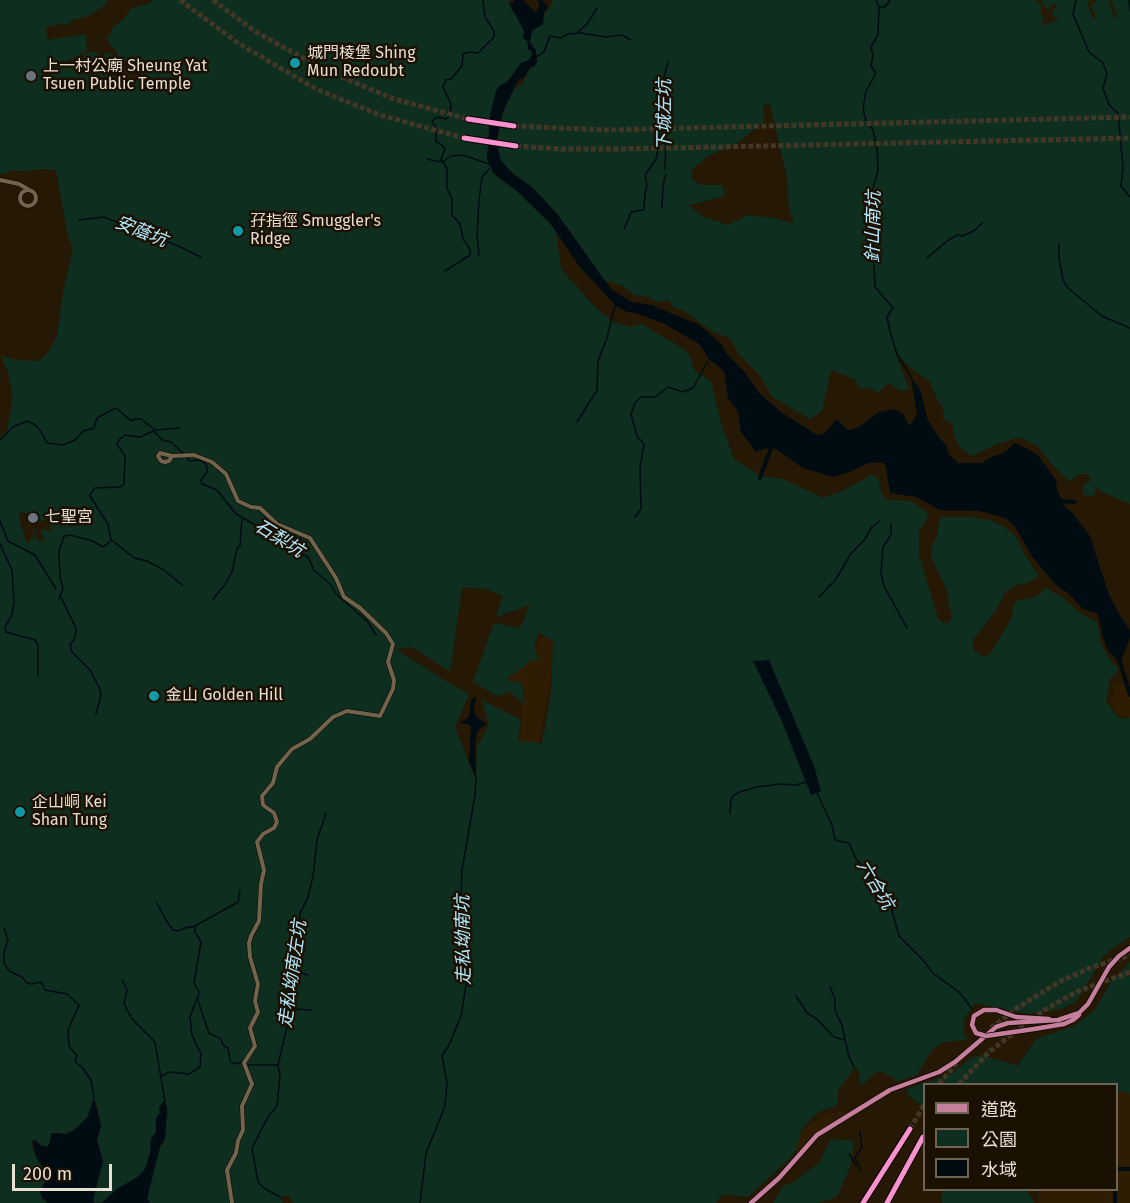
<!DOCTYPE html>
<meta charset="utf-8">
<style>
body{margin:0}
#map{position:relative;width:1130px;height:1203px;overflow:hidden;background:#251905;font-family:"Fira Sans","Noto Sans TC",sans-serif}
canvas{display:block}
.legend{position:absolute;left:923px;top:1083px;width:195px;height:108px;box-sizing:border-box;background:#1c1000;border:2px solid #6e6354;margin:0;padding:8px 10px;list-style:none;font-size:18px;color:#e8dfd3}
.legend li{display:flex;align-items:center;gap:12px;height:30px}
.legend b{width:30px;border:2px solid #6e6354}
.scale{position:absolute;left:12px;top:1164px;width:100px;height:27px;box-sizing:border-box;border:3px solid #e8dfd3;border-top:0;padding-left:8px;font-size:18px;line-height:21px;white-space:nowrap;color:#e8dfd3;-webkit-text-stroke:4px #1c1000;paint-order:stroke}
</style>
<div id="map">
<canvas width="1130" height="1203"></canvas>
<ul class="legend">
<li><b style="height:8px;background:#c47f9c"></b>道路</li>
<li><b style="height:16px;background:#0e2e20"></b>公園</li>
<li><b style="height:16px;background:#000c11"></b>水域</li>
</ul>
<div class="scale">200 m</div>
</div>
<script>
const ctx = document.querySelector('canvas').getContext('2d');
ctx.lineJoin = 'round';
function paint(path, color) {
  ctx.fillStyle = color;
  ctx.fill(path, 'evenodd');
}
function toPath(rows) {
  const path = new Path2D();
  for (const r of rows) {
    if (r.length === 3) {
      path.moveTo(r[0] + r[2], r[1]);
      path.arc(r[0], r[1], r[2], 0, 2 * Math.PI);
      continue;
    }
    path.moveTo(r[0], r[1]);
    for (let i = 2; i < r.length; i += 2) path.lineTo(r[i], r[i + 1]);
  }
  return path;
}
function stroke(path, color, width, dash) {
  ctx.strokeStyle = color;
  ctx.lineWidth = width;
  ctx.lineCap = dash ? 'butt' : 'round';
  ctx.setLineDash(dash || []);
  ctx.stroke(path);
}
function drawText(font, color, halo, rows, align = 'center') {
  ctx.font = font + ' "Fira Sans","Noto Sans TC",sans-serif';
  ctx.lineWidth = 5;
  ctx.setLineDash([]);
  ctx.textBaseline = 'middle';
  ctx.strokeStyle = halo;
  ctx.fillStyle = color;
  for (const [text, x, y, turn = 0] of rows) {
    ctx.save();
    ctx.translate(x, y);
    ctx.rotate((+turn || 0) * Math.PI / 180);
    ctx.textAlign = isNaN(turn) ? turn : align;
    if (halo) ctx.strokeText(text, 0, 0);
    ctx.fillText(text, 0, 0);
    ctx.restore();
  }
}
paint(toPath([
 [540,637,558,640,538,746,519,742,522,717,521,698,502,682,531,658],
 [1112,683,1130,685,1130,718,1120,716,1111,702,1115,693],
 [1117,1089,1130,1091,1130,1203,1039,1203,1039,1190,1116,1190],
 [853,1109,821,1129,796,1154,797,1151,794,1151,794,1131,801,1135,804,1128,825,1115]
]), '#2e1d03');
paint(toPath([
 [0,0,107,0,105,5,88,16,72,20,66,26,64,23,46,27,47,40,86,34,87,51,68,61,74,70,87,65,83,54,94,52,100,54,104,65,120,80,133,83,137,81,140,72,138,67,120,61,117,67,112,67,105,62,104,53,118,56,116,50,110,46,107,35,110,35,112,28,125,18,131,8,145,5,154,0,509,0,511,9,525,28,527,44,532,54,527,64,494,99,490,116,487,159,497,177,517,191,556,230,561,269,593,305,612,321,630,327,642,324,688,352,695,371,711,381,722,426,734,459,760,476,783,479,823,498,843,491,871,475,878,478,881,493,887,500,911,501,920,507,928,513,924,525,919,530,919,555,938,619,944,623,948,623,952,618,946,588,931,557,931,549,937,535,940,517,969,517,989,520,1005,527,1016,537,1024,554,1039,576,1028,583,1016,585,1005,592,995,612,973,640,974,650,983,657,990,654,1012,618,1013,608,1016,601,1036,597,1046,588,1062,597,1079,612,1097,622,1101,644,1110,660,1119,669,1110,679,1106,702,1119,718,1130,718,1130,937,1105,954,1076,1002,1061,1009,1028,1014,974,1003,972,1009,965,1016,963,1033,968,1037,966,1040,943,1042,931,1051,917,1075,896,1082,893,1077,882,1072,876,1072,861,1086,858,1069,854,1068,838,1091,838,1101,836,1106,818,1112,803,1127,794,1154,748,1197,723,1194,716,1203,293,1203,289,1195,280,1197,283,1203,150,1203,147,1198,160,1147,165,1139,165,1119,168,1115,165,1103,163,1102,159,1108,160,1113,155,1124,156,1132,151,1139,150,1153,145,1169,138,1177,110,1195,103,1202,95,1203,93,1200,103,1161,97,1140,101,1126,96,1102,87,1118,74,1130,66,1134,52,1133,48,1147,42,1146,33,1140,32,1147,36,1157,48,1175,42,1187,42,1198,48,1203,0,1203,0,438,7,430,11,409,12,391,7,370,1,356,17,360,40,361,50,350,57,335,64,287,73,250,67,232,56,170,43,169,23,171,12,170,4,174,0,174],
 [19,512,27,513,38,523,49,518,51,531,40,529,45,543,36,538,34,527,33,539,27,544,21,526],
 [462,587,486,589,503,596,496,617,530,605,520,628,494,623,473,682,497,696,510,692,525,705,522,683,506,680,533,659,541,662,534,650,538,632,553,641,551,693,542,744,518,740,521,720,482,700,489,725,477,747,476,781,455,727,469,694,454,686,395,649,412,647,450,672],
 [553,0,1035,0,1042,7,1040,13,1043,17,1046,18,1042,22,1042,25,1044,25,1056,21,1057,18,1051,13,1058,5,1053,4,1048,9,1045,8,1041,0,1090,0,1088,2,1089,10,1092,14,1091,15,1092,18,1095,19,1095,13,1091,7,1091,4,1096,2,1096,0,1109,0,1114,19,1117,16,1111,0,1130,0,1130,504,1100,491,1096,486,1094,496,1083,495,1083,486,1091,480,1088,474,1078,474,1070,482,1052,465,1038,446,1019,437,995,445,973,456,960,448,954,435,953,425,943,418,944,410,936,397,930,382,908,366,894,350,909,389,901,391,888,383,878,393,872,389,860,388,854,379,831,370,822,411,810,419,772,397,761,377,738,353,730,338,713,332,683,310,674,309,669,300,658,302,649,297,634,295,623,286,604,280,558,215,533,188,505,167,500,159,497,150,500,122,513,88,522,85,529,71,537,62,536,51,530,42,529,32,544,20,545,11,548,10],
 [770,104,787,178,789,210,794,224,775,218,748,215,728,225,701,216,689,205,725,196,722,185,701,185,691,179,692,169,710,155,735,145,764,122,763,105],
 [1130,962,1130,1094,1122,1091,1117,1092,1116,1084,924,1084,924,1107,909,1096,906,1089,951,1074,971,1058,981,1055,1018,1066,1036,1039,1074,1026,1094,1011,1111,982],
 [831,1139,854,1141,850,1168,837,1197,817,1203,773,1203,783,1186,792,1183,819,1163],
 [943,1190,1026,1190,1033,1200,1033,1203,943,1203,941,1202]
]), '#0e2e20');
paint(toPath([
 [514,0,523,0,536,13,539,5,538,0,542,0,548,6,544,13,543,24,532,31,530,42,536,51,537,62,534,67,530,67,525,76,518,81,503,111,497,139,500,159,512,173,533,188,558,215,611,289,632,302,651,305,700,325,721,344,727,354,744,371,759,393,781,412,817,435,824,434,836,420,838,420,846,429,850,430,859,427,879,412,894,409,904,415,908,424,911,425,917,414,911,378,920,389,928,421,941,440,946,444,948,453,958,463,982,463,989,458,1003,453,1015,443,1037,454,1056,480,1057,490,1066,508,1071,511,1090,536,1108,592,1119,614,1130,630,1130,638,1122,659,1117,660,1108,651,1102,635,1098,614,1083,609,1069,594,1055,584,1033,558,1014,525,1005,518,980,511,940,510,916,497,890,493,886,468,885,464,879,462,869,463,847,473,834,477,803,468,776,449,768,448,756,452,741,432,738,411,728,398,724,371,709,359,699,344,665,324,635,313,627,312,616,306,579,266,550,223,517,191,493,173,487,159,490,116,496,91,500,85,507,82,521,63,529,60,532,55,532,51,528,49,528,42,523,38,524,31,509,3,513,3],
 [769,660,814,766,821,791,811,795,781,719,753,661],
 [474,697,476,697,474,709,476,716,487,725,481,727,477,733,475,744,476,777,469,762,471,727,468,724,459,723,469,717,471,700],
 [95,1101,101,1126,97,1140,103,1161,93,1200,95,1203,48,1203,42,1198,40,1192,48,1175,36,1157,32,1141,35,1140,42,1146,48,1147,52,1133,66,1134,74,1130,87,1118,92,1103],
 [163,1102,165,1102,167,1107,166,1127,165,1139,160,1147,147,1198,150,1203,102,1203,118,1188,138,1177,145,1169,150,1153,151,1139,156,1132,156,1118,160,1113,159,1108]
]), '#000c11');
stroke(toPath([
 [876,0,879,7],
 [890,0,885,7,879,7,878,35,871,47,873,55,871,66,876,73,866,91,863,109,866,121,873,130,877,147,878,171,871,195,871,210,875,287,893,308,887,317,890,332,897,354,912,379],
 [1076,0,1073,14,1089,52,1103,63,1107,74,1103,88,1109,105,1118,113,1123,167,1121,186,1130,197],
 [1129,0,1130,11],
 [577,33,587,24,597,8],
 [536,57,544,52,550,36,561,38,568,34,580,33,606,37,622,35,631,40],
 [427,159,441,162],
 [444,161,451,156,463,155,489,164],
 [665,169,667,104,663,81,668,62],
 [662,207,663,185,666,174],
 [79,220,104,217,176,245,201,257],
 [624,229,631,212,643,210,644,208,645,193,647,186,645,175,656,159,661,136,665,134],
 [1059,243,1059,258,1063,280,1068,288,1102,316,1130,328],
 [479,255,477,235,479,200,482,177,489,169],
 [927,258,947,241,957,235,963,236,975,230,982,223],
 [445,271,470,255,470,249,463,239,460,224,452,215,452,199,447,188,447,168,441,159,445,149,442,145,436,142,436,128,432,121,437,117,446,119,450,116,451,104,443,87,446,80,451,79,462,66,463,54,468,52,478,53,494,37,494,31,485,17,483,0],
 [577,422,597,390,598,361,607,338,615,305],
 [155,432,162,440,171,442,184,454],
 [0,440,13,427,27,421,34,424,40,430,47,443,63,445,75,440,83,431,94,428,97,418,116,408,129,419,133,421,134,419,141,419,154,429],
 [187,458,189,461,200,460,205,463,207,467,207,472,201,480,202,484,217,490,236,514,266,531,269,538,308,557,314,570,331,585,336,594,368,622,376,635],
 [635,517,641,509,640,468,644,444,637,436,631,414,635,403,641,397,655,397,668,387,683,392,693,388,709,359],
 [0,521,8,541,35,555,56,589],
 [891,523,891,535,883,547,881,573,884,586,907,628],
 [113,541,134,558,147,561,164,570,182,585],
 [0,544,12,570,14,603,12,615,5,627,6,632,35,640,38,645,38,676],
 [61,597,76,628,75,638,70,645,72,652,90,670,99,687,101,695,96,714],
 [819,597,836,579,850,555,865,539,872,527,880,521],
 [59,599,63,588,60,578,59,552,64,536,70,535,93,541,103,547,111,541,108,524,90,496,91,493,95,488,120,487,124,484,125,456,117,444,119,440,125,435,140,437,156,430,179,428],
 [213,599,224,586,232,572,237,548,240,546,242,519],
 [816,791,832,825,835,840,849,843,855,857,890,904,899,936,923,960,933,973,960,993,972,1009],
 [730,814,731,800,734,795,740,792,756,787,782,784,796,785,806,782],
 [157,903,164,917,173,930,178,931,185,928,195,926,195,932,201,942,194,983,199,992,198,999],
 [195,926,238,902,240,890],
 [4,928,8,940,4,952,4,963,9,971,22,977,27,983,32,984,41,982,45,990,67,994,79,1005,68,1030,69,1046,77,1056,75,1062,82,1067,91,1080,94,1098,93,1102],
 [294,971,308,975],
 [122,980,127,990,124,1004,132,1019,155,1042,165,1102],
 [830,987,835,999,835,1011,842,1025,849,1057,854,1067],
 [796,996,807,1013,817,1019,834,1037,844,1040],
 [198,1001,209,1033,221,1039,223,1045,228,1048,230,1061,234,1064,241,1062],
 [292,1009,312,1010],
 [248,1065,278,1065,280,1075,277,1106,268,1117,252,1148,258,1182,264,1188,280,1197],
 [278,1065,291,1009,293,946,299,929,300,913,308,897,313,876,317,840,326,813],
 [161,1076,169,1072,189,1074,200,1067,201,1054,192,1035,190,1017,197,998],
 [860,1131,862,1148,855,1157,861,1170],
 [849,1154,857,1166],
 [420,1203,426,1153,445,1106,447,1083,442,1056,449,1045,461,1016,467,979,465,956,468,944,461,900,462,870,475,795,476,777]
]), '#000c11', 1.5);
stroke(toPath([
 [760,478,772,445],
 [1060,501,1074,502],
 [1118,655,1130,695],
 [1117,1169,1130,1169],
 [1115,1190,1115,1203]
]), '#000c11', 4);
stroke(toPath([
 [180,0,238,43,316,89,380,115,464,138],
 [213,0,256,32,325,70,394,99,468,119],
 [514,126,606,130,1130,117],
 [516,146,561,149,621,149,1130,138],
 [991,1028,1017,1008,1059,982,1090,968,1130,955],
 [939,1084,959,1060],
 [959,1084,990,1051,1043,1011,1076,992,1130,972],
 [910,1129,924,1105]
]), '#423724', 5, [5, 2.5]);
const minor = toPath([
 [0,180,19,184,31,191],
 [28,198,8],
 [172,456,169,461,165,462,161,461,158,456,160,453,172,456,194,455,212,462,226,474,238,501,251,507,260,508,277,524,310,538,336,578,344,597,360,608,386,633,393,644,388,662,394,680,393,689,380,716,347,711,333,717,310,739,292,749,277,767,273,783,262,796,263,805,274,813,277,822,274,828,263,834,257,842,264,870,261,884,259,921,251,936,249,943,250,957,258,984,255,1001,258,1012,250,1028,255,1046,244,1063,252,1084,242,1106,243,1130,238,1141,236,1153,227,1170,232,1203]
]);
const major = toPath([
 [996,1010,1016,1017,1049,1019],
 [1034,1029,1064,1024,1073,1020,1079,1015],
 [751,1203,779,1178,817,1135,890,1090,939,1072,955,1062,996,1027,1008,1023,1058,1020,1079,1013,1088,1004,1109,967,1119,956,1130,948]
]);
const highway = toPath([
 [468,119,514,126],
 [464,138,516,146],
 [863,1203,910,1129],
 [887,1203,923,1137]
]);
stroke(minor, '#0e0400', 5);
stroke(major, '#0e0400', 6);
stroke(highway, '#0e0400', 7);
stroke(minor, '#72634d', 4);
stroke(major, '#c47f9c', 4.5);
stroke(highway, '#fb92d0', 5);
const majorBridge = toPath([
 [996,1010,984,1010,974,1016,972,1025,976,1033,986,1036,1034,1029]
]);
stroke(majorBridge, '#0e0400', 6, []);
stroke(majorBridge, '#c47f9c', 4.5);
for (const [x, y, r, color] of [
 [295,63,6,"#0f9aa8"],
 [31,76,6,"#6b7280"],
 [238,231,6,"#0f9aa8"],
 [33,518,6,"#6b7280"],
 [154,696,6,"#0f9aa8"],
 [20,812,6,"#0f9aa8"]
]) {
  const dot = new Path2D();
  dot.arc(x, y, r, 0, 2 * Math.PI);
  ctx.fillStyle = color;
  ctx.fill(dot);
  stroke(dot, '#1c1000', 2);
}
drawText('16px', '#e8dfd3', '#1c1000', [
 ["城門棱堡 Shing",307,54],
 ["Mun Redoubt",307,72],
 ["上一村公廟 Sheung Yat",43,67],
 ["Tsuen Public Temple",43,85],
 ["孖指徑 Smuggler's",250,222],
 ["Ridge",250,240],
 ["七聖宮",45,518],
 ["金山 Golden Hill",166,696],
 ["企山峒 Kei",32,803],
 ["Shan Tung",32,821]
], 'left');
drawText('italic 18px', '#b2eaff', '#1c1000', [
 ["下城左坑",665,115,-90],
 ["針山南坑",874,227,-89],
 ["安蔭坑",141,232,22],
 ["石梨坑",279,539,32],
 ["六合坑",875,885,59],
 ["走私坳南坑",464,940,-91],
 ["走私坳南左坑",293,974,-82]
]);
</script>
